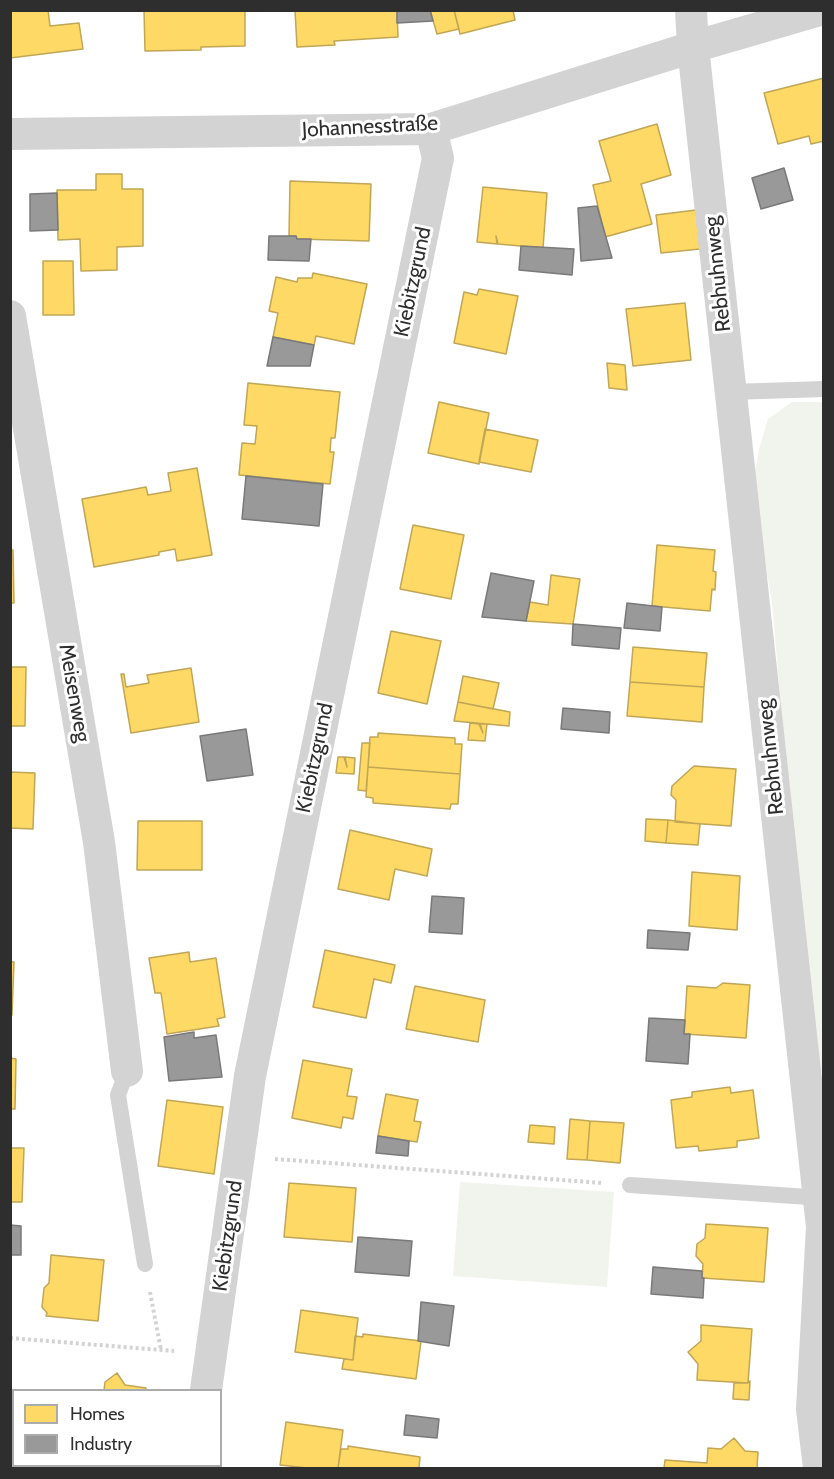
<!DOCTYPE html>
<meta charset="utf-8">
<style>
body{margin:0}
#map{position:relative;width:834px;height:1479px;overflow:hidden;background:#fff;font-family:Cabin,sans-serif}
canvas{display:block}
.frame{position:absolute;inset:0;border:12px solid #2e2e2e;pointer-events:none}
.legend{position:absolute;left:12px;top:1389px;width:210px;height:78px;box-sizing:border-box;background:#fff;border:2px solid #ababab;margin:0;padding:8px 10px;list-style:none;font-size:18px;color:#2e2e2e}
.legend li{display:flex;align-items:center;gap:12px;height:30px}
.legend b{width:30px;border:2px solid #ababab}
</style>
<div id="map">
<canvas width="834" height="1479"></canvas>
<div class="frame"></div>
<ul class="legend">
<li><b style="height:16px;background:#ffd966"></b>Homes</li>
<li><b style="height:16px;background:#999"></b>Industry</li>
</ul>
</div>
<script>
const ctx = document.querySelector('canvas').getContext('2d');
ctx.lineJoin = 'round';
function paint(path, color) {
  ctx.fillStyle = color;
  ctx.fill(path, 'evenodd');
}
function toPath(rows) {
  const path = new Path2D();
  for (const r of rows) {
    path.moveTo(r[0], r[1]);
    for (let i = 2; i < r.length; i += 2) path.lineTo(r[i], r[i + 1]);
  }
  return path;
}
function stroke(path, color, width, dash) {
  ctx.strokeStyle = color;
  ctx.lineWidth = width;
  ctx.lineCap = dash ? 'butt' : 'round';
  ctx.setLineDash(dash || []);
  ctx.stroke(path);
}
function drawText(font, color, halo, rows, align = 'center') {
  ctx.font = font + ' Cabin,sans-serif';
  ctx.lineWidth = 6;
  ctx.setLineDash([]);
  ctx.textBaseline = 'middle';
  ctx.strokeStyle = halo;
  ctx.fillStyle = color;
  for (const [text, x, y, turn = 0] of rows) {
    ctx.save();
    ctx.translate(x, y);
    ctx.rotate((+turn || 0) * Math.PI / 180);
    ctx.textAlign = isNaN(turn) ? turn : align;
    if (halo) ctx.strokeText(text, 0, 0);
    ctx.fillText(text, 0, 0);
    ctx.restore();
  }
}
paint(toPath([
 [792,402,823,402,823,1103,792,834,772,602,752,491,759,449,768,419],
 [460,1182,614,1192,607,1287,453,1276]
]), '#f1f4ec');
const homes = toPath([
 [10,10,48,10,50,26,79,23,83,49,10,58,10,10],
 [144,10,245,10,245,46,201,47,201,50,145,51,144,10],
 [295,10,397,10,398,37,334,41,335,45,297,47,295,10],
 [430,10,454,10,459,29,437,34,430,10],
 [454,10,513,10,515,20,460,34,454,10],
 [824,78,824,141,811,144,809,136,778,144,764,93,824,78],
 [657,124,671,175,641,184,652,224,605,237,593,185,611,181,599,141,657,124],
 [96,174,122,174,122,189,143,189,143,246,117,247,117,270,81,271,80,239,58,240,57,190,96,190,96,174],
 [290,181,371,184,369,241,297,239,296,236,289,236,290,181],
 [483,187,547,193,543,248,498,244,496,236,497,244,477,242,483,187],
 [696,210,700,249,661,253,656,215,696,210],
 [43,261,73,261,74,315,43,315,43,261],
 [313,273,367,284,354,344,316,336,314,345,273,337,278,313,269,311,276,277,297,282,298,278,312,278,313,273],
 [479,289,518,296,506,354,454,343,464,292,477,295,479,289],
 [685,303,691,360,633,366,626,309,685,303],
 [607,363,625,365,627,390,609,388,607,363],
 [248,383,340,392,335,438,331,438,330,452,334,452,330,484,239,475,242,443,255,444,257,426,244,425,248,383],
 [439,402,489,413,479,464,428,453,439,402],
 [485,429,538,440,531,472,479,462,485,429],
 [197,468,212,555,177,561,175,549,159,552,159,555,94,567,82,499,146,487,148,495,171,491,168,473,197,468],
 [413,525,464,535,451,599,400,589,413,525],
 [657,545,715,550,713,571,716,572,715,590,712,589,710,611,652,606,657,545],
 [10,550,13,550,14,603,10,603,10,550],
 [551,575,580,579,573,624,526,621,530,602,548,605,551,575],
 [391,631,441,641,427,704,378,693,391,631],
 [633,647,707,653,704,687,630,682,633,647],
 [10,667,26,667,25,726,10,726,10,667],
 [191,668,199,722,131,733,121,674,124,674,126,687,149,683,147,675,191,668],
 [463,676,499,683,493,709,458,702,463,676],
 [630,682,704,687,702,722,627,716,630,682],
 [458,702,510,712,509,726,454,721,458,702],
 [470,723,479,724,483,733,480,724,487,724,485,741,468,740,470,723],
 [378,733,455,738,455,744,462,744,460,774,368,767,370,737,378,737,378,733],
 [362,743,370,743,366,791,358,790,362,743],
 [338,757,344,757,347,767,345,757,355,758,354,774,336,773,338,757],
 [694,766,736,769,731,826,675,822,676,800,671,795,672,786,694,766],
 [368,767,460,774,458,804,451,804,450,809,373,803,373,798,366,797,368,767],
 [10,772,35,773,33,829,10,828,10,772],
 [646,819,668,820,666,843,645,841,646,819],
 [668,820,700,824,698,845,666,843,668,820],
 [138,821,202,821,202,870,137,870,138,821],
 [350,830,432,849,427,876,395,869,389,900,338,889,350,830],
 [692,872,740,876,737,930,689,926,692,872],
 [325,950,395,965,391,983,374,979,366,1018,313,1007,325,950],
 [189,952,190,962,216,958,225,1017,217,1019,219,1026,167,1034,161,993,155,993,149,958,189,952],
 [10,962,14,962,12,1015,10,1015,10,962],
 [723,983,750,985,746,1038,684,1034,687,986,716,988,723,983],
 [415,986,485,1000,478,1042,406,1029,415,986],
 [10,1058,16,1059,15,1109,10,1109,10,1058],
 [303,1060,352,1069,347,1096,357,1097,353,1119,343,1117,341,1128,292,1118,303,1060],
 [730,1087,731,1093,753,1090,759,1138,737,1141,737,1147,699,1151,698,1146,676,1148,671,1100,692,1097,692,1092,730,1087],
 [386,1094,418,1100,414,1121,421,1122,417,1142,378,1136,386,1094],
 [167,1100,223,1107,214,1174,158,1166,167,1100],
 [570,1119,590,1121,587,1160,567,1159,570,1119],
 [590,1121,624,1123,620,1163,587,1160,590,1121],
 [530,1125,555,1127,554,1144,528,1142,530,1125],
 [10,1148,24,1148,22,1202,10,1202,10,1148],
 [289,1183,356,1188,352,1242,284,1237,289,1183],
 [706,1224,768,1228,764,1282,702,1278,703,1264,696,1256,697,1244,705,1238,706,1224],
 [51,1255,104,1260,98,1321,46,1316,47,1313,42,1307,44,1288,49,1283,51,1255],
 [301,1310,358,1318,353,1360,295,1352,301,1310],
 [701,1325,752,1329,748,1383,697,1380,698,1364,688,1352,701,1341,701,1325],
 [363,1334,421,1341,416,1379,342,1369,344,1359,353,1360,355,1336,363,1337,363,1334],
 [117,1373,125,1385,146,1388,146,1390,104,1390,105,1382,117,1373],
 [750,1381,749,1400,733,1399,734,1383,748,1383,750,1381],
 [286,1422,343,1430,338,1468,308,1468,280,1465,286,1422],
 [734,1438,745,1451,758,1452,757,1468,664,1468,665,1460,707,1463,708,1448,721,1449,734,1438],
 [348,1446,420,1457,419,1468,338,1468,341,1449,348,1449,348,1446],
 [56,1466,104,1466,104,1468,56,1468,56,1466]
]);
paint(homes, '#ffd966');
stroke(homes, '#c0a655', 1.5);
const industry = toPath([
 [397,10,430,10,433,21,397,23,397,10],
 [784,168,793,200,761,209,752,178,784,168],
 [57,193,58,230,30,231,30,194,57,193],
 [597,206,612,258,581,261,578,208,597,206],
 [269,236,296,236,297,239,311,239,309,261,268,260,269,236],
 [521,246,574,249,572,275,519,270,521,246],
 [273,337,314,345,310,366,267,366,273,337],
 [246,476,323,484,319,526,242,519,246,476],
 [491,573,534,581,526,621,482,617,491,573],
 [627,603,662,607,660,631,624,628,627,603],
 [573,624,621,628,619,649,572,645,573,624],
 [563,708,610,712,609,733,561,729,563,708],
 [246,729,253,775,207,781,200,736,246,729],
 [432,896,464,898,462,934,429,932,432,896],
 [648,930,690,933,688,950,647,948,648,930],
 [649,1018,685,1020,684,1034,690,1034,688,1064,646,1061,649,1018],
 [194,1032,194,1038,216,1035,222,1077,169,1081,164,1037,194,1032],
 [378,1136,409,1141,408,1156,376,1153,378,1136],
 [10,1225,21,1226,21,1255,10,1255,10,1225],
 [358,1237,412,1241,409,1276,355,1272,358,1237],
 [653,1267,702,1271,702,1278,704,1278,703,1298,651,1294,653,1267],
 [421,1302,454,1306,449,1346,418,1341,421,1302],
 [406,1415,439,1419,437,1438,404,1435,406,1415]
]);
paint(industry, '#999');
stroke(industry, '#797979', 1.5);
stroke(toPath([
 [275,1159,603,1183],
 [150,1292,161,1350],
 [10,1338,174,1351]
]), '#d3d3d3', 4, [3, 3]);
stroke(toPath([
 [730,392,824,389],
 [127,1071,118,1095,145,1264],
 [630,1185,824,1198]
]), '#d3d3d3', 16);
stroke(toPath([
 [691,10,693,47,822,1227,812,1409,819,1468],
 [10,134,431,129,693,47,820,10],
 [10,316,99,842,127,1071],
 [206,1390,250,1076,438,158,431,129],
 [195,1468,196,1466]
]), '#d3d3d3', 32);
drawText('21px', '#2e2e2e', '#fff', [
 ["Johannesstraße",370,127,-3],
 ["Rebhuhnweg",718,274,-96],
 ["Kiebitzgrund",413,282,-78],
 ["Meisenweg",74,693,80],
 ["Rebhuhnweg",771,757,-96],
 ["Kiebitzgrund",315,758,-78],
 ["Kiebitzgrund",228,1236,-82]
]);
</script>
